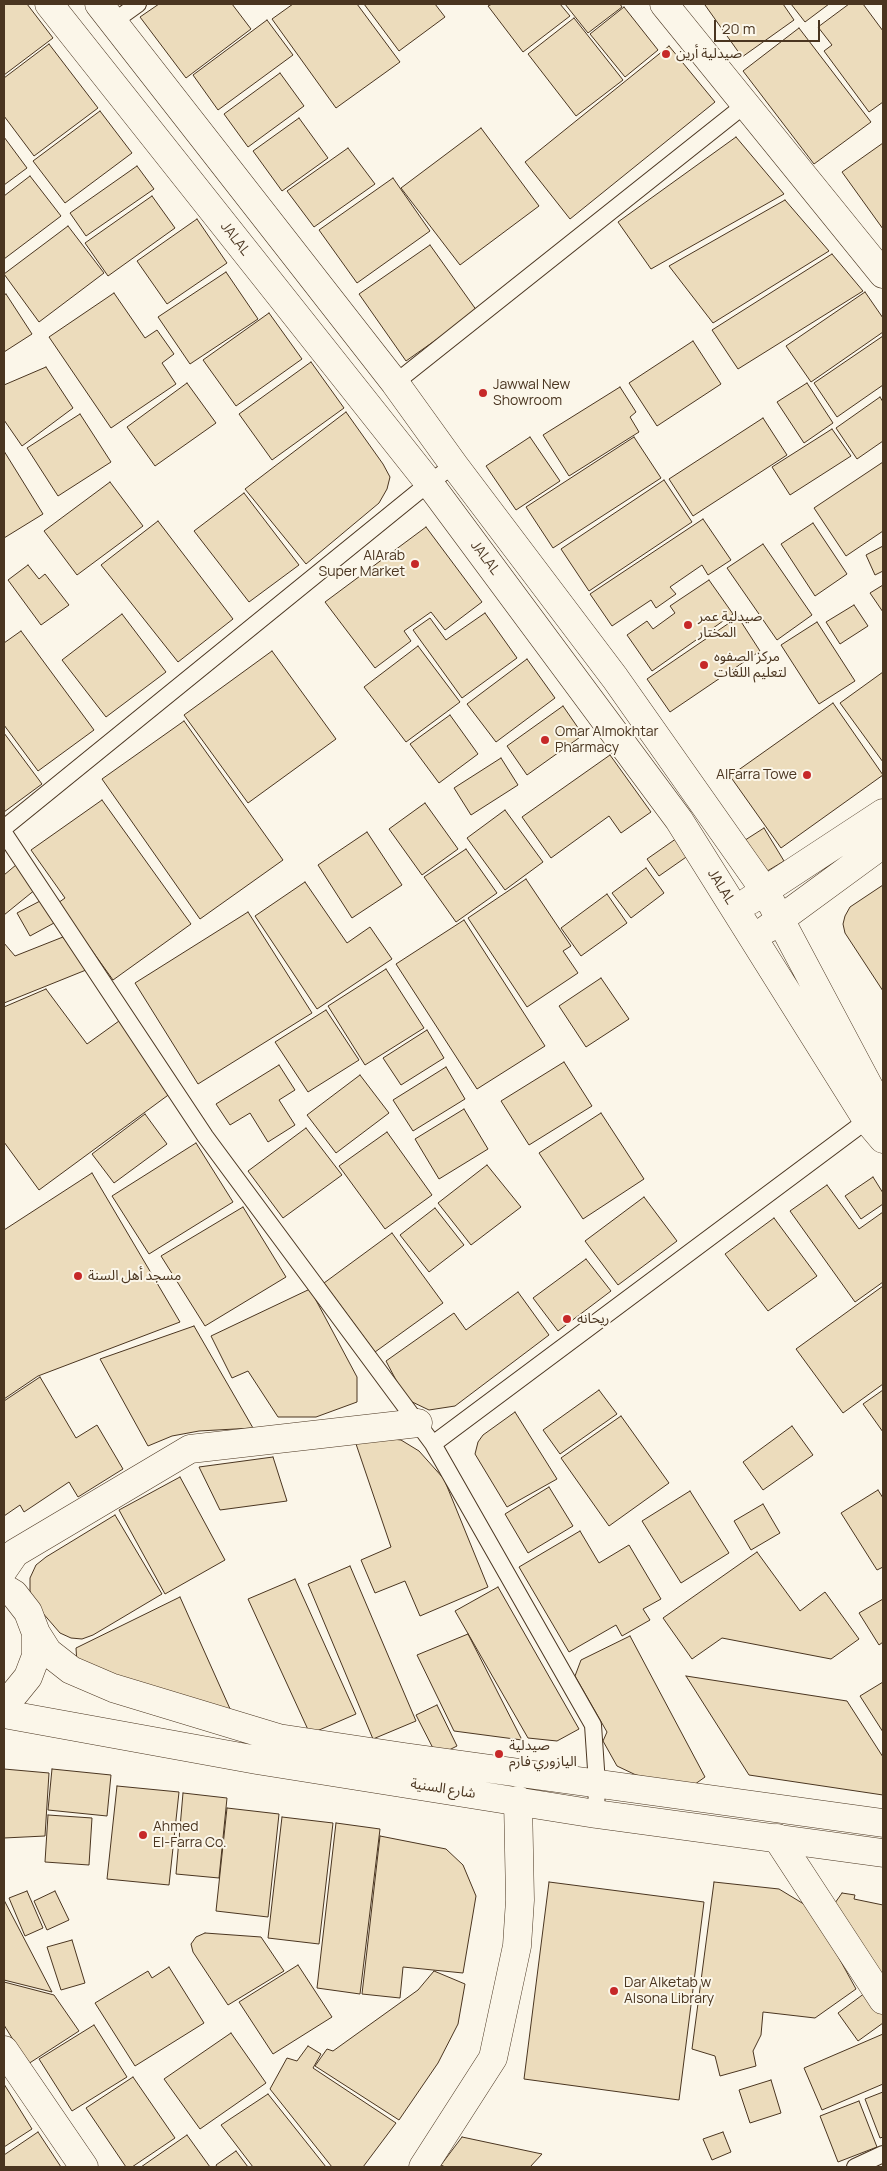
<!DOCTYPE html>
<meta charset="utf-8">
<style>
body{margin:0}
#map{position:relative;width:887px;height:2171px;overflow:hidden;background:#fbf6e9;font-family:Manrope,sans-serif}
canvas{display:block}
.frame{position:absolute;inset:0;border:5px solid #4a3520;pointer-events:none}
.scale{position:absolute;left:714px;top:20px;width:106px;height:22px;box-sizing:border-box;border:2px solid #4a3520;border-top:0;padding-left:6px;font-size:15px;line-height:18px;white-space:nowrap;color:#4a3520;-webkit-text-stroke:4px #fbf6e9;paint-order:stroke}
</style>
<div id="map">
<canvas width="887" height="2171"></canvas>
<div class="frame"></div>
<div class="scale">20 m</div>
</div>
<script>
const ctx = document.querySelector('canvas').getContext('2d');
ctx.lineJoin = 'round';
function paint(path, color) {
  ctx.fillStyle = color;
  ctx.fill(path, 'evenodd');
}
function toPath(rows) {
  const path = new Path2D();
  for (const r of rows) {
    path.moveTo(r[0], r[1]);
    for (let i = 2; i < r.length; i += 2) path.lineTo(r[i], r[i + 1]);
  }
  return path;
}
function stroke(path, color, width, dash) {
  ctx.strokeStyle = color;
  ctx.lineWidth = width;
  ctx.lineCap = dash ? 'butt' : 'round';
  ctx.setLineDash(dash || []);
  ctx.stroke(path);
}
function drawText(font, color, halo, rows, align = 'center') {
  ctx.font = font + ' Manrope,"Noto Sans Arabic",sans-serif';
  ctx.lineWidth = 4;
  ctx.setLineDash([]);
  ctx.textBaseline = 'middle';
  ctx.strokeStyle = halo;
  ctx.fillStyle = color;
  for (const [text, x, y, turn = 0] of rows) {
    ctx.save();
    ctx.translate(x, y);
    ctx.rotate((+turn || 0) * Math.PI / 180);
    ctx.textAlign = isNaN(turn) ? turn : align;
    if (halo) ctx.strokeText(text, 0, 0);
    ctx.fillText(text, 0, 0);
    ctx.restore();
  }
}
const building = toPath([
 [4,4,27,4,53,38,4,75,4,4],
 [159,4,232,4,251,29,186,78,140,17,159,4],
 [293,4,357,4,400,62,336,108,272,19,293,4],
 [364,4,435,4,445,17,399,51,364,4],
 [492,4,560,4,570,16,523,52,488,6,492,4],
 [565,4,620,4,622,7,588,33,565,4],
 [707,4,783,4,794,20,742,57,705,5,707,4],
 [791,4,829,4,805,22,791,4],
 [849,4,863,4,883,31,883,102,869,112,824,51,832,45,818,27,849,4],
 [624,7,658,50,625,77,590,34,624,7],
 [574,18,623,80,576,116,528,54,574,18],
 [267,20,293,55,218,110,193,75,267,20],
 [799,28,871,122,814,164,743,71,799,28],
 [49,44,98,108,34,156,4,116,4,78,49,44],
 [669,46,715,102,570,219,525,162,669,46],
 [280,73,304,106,248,147,224,114,280,73],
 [100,111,132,153,65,203,33,161,100,111],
 [299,118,328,158,282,191,253,151,299,118],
 [481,128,539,206,460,265,401,188,481,128],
 [4,137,27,168,4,185,4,137],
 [736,137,784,194,651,269,618,222,736,137],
 [883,143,883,229,842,172,883,143],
 [348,148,375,184,314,227,287,191,348,148],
 [137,166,154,189,86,236,70,213,137,166],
 [30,176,61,216,4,259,4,196,30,176],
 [393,178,430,231,357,283,319,230,393,178],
 [152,196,175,228,108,276,85,243,152,196],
 [785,200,829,251,713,323,669,266,785,200],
 [197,219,227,263,167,304,137,261,197,219],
 [68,226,104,273,39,322,4,274,68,226],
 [430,245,477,311,406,361,359,294,430,245],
 [832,254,863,291,738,369,712,330,832,254],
 [226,272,258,319,190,364,158,317,226,272],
 [865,292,883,318,883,332,811,382,786,346,865,292],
 [114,293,145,338,157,330,174,354,162,363,176,384,111,428,49,337,114,293],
 [6,294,32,334,4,352,4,295,6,294],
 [269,313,302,359,236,406,203,360,269,313],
 [883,336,883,385,837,417,814,383,883,336],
 [693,341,721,384,657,426,629,383,693,341],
 [311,362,344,408,272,460,239,414,311,362],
 [46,367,73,408,22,446,4,420,4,385,46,367],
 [187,383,216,423,155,466,127,427,187,383],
 [807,383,833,423,804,443,777,402,807,383],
 [620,387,636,412,630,417,639,432,569,476,543,435,620,387],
 [880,397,883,402,883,441,857,459,836,428,880,397],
 [346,412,383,464,390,477,387,489,379,503,306,564,245,489,346,412],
 [80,414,111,462,58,496,27,448,80,414],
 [763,418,787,455,693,516,669,479,763,418],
 [832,429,851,456,790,495,772,467,832,429],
 [530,437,560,481,516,510,486,466,530,437],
 [634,437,661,478,553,548,526,507,634,437],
 [4,451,43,514,4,538,4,451],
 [883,462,883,531,846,556,814,508,883,462],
 [664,480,692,522,589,591,561,549,664,480],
 [110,482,143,526,77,575,44,531,110,482],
 [244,493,299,565,249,602,194,531,244,493],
 [703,519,731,560,708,575,702,565,670,587,676,594,656,608,651,600,612,626,590,594,703,519],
 [158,521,233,619,178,662,101,565,158,521],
 [813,523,847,574,815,596,781,544,813,523],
 [426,527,482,602,445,630,431,612,404,631,411,641,375,668,325,602,426,527],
 [763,544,812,615,777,640,727,568,763,544],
 [883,546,883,571,875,575,866,555,883,546],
 [28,565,39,579,45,574,69,605,41,625,8,580,28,565],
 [709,580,733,614,652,671,627,635,647,621,653,629,675,613,670,606,709,580],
 [883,585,883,612,870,593,883,585],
 [854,605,868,626,840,644,826,622,854,605],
 [485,613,517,658,462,698,413,630,430,618,446,640,485,613],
 [122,614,166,672,106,717,62,660,122,614],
 [738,617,760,651,670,712,647,679,738,617],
 [817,622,855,681,819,704,781,645,817,622],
 [21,631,94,730,38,771,4,725,4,643,21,631],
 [418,646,460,702,406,742,364,687,418,646],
 [272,651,336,739,248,803,184,715,272,651],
 [527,659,555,698,496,742,467,704,527,659],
 [883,672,883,762,840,703,883,672],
 [833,703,883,775,781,848,730,776,833,703],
 [563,706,583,735,527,775,507,746,563,706],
 [450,715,478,754,439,783,410,744,450,715],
 [184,721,283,860,200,919,102,779,184,721],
 [4,733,42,784,4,812,4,733],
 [610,755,651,812,621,833,609,816,551,858,522,817,610,755],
 [501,758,518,785,471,815,454,788,501,758],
 [102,800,191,924,113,980,58,903,65,898,31,850,102,800],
 [425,803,458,849,422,875,389,829,425,803],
 [505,810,543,862,505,890,467,838,505,810],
 [764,828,784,861,759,876,739,844,764,828],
 [367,832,402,885,352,918,318,865,367,832],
 [680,836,692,853,659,876,647,859,680,836],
 [466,849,497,893,456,922,424,877,466,849],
 [16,865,36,889,4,915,4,875,16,865],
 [646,868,664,893,631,918,612,893,646,868],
 [526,879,571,946,563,951,578,973,527,1007,468,918,526,879],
 [305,882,347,943,370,927,392,959,317,1009,255,916,305,882],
 [883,885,883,991,845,933,843,924,845,916,850,907,883,885],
 [607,894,627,923,581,956,561,928,607,894],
 [42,900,54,923,30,936,17,913,42,900],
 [248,912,312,1013,198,1084,135,983,248,912],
 [464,920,545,1046,477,1089,396,964,464,920],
 [63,937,86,970,4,1003,4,943,15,956,63,937],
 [386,969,424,1028,365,1065,328,1006,386,969],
 [601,978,629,1019,586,1047,559,1006,601,978],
 [46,989,87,1044,119,1021,171,1093,39,1190,4,1142,4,1007,46,989],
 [326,1010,359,1060,308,1092,275,1042,326,1010],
 [427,1030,444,1058,401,1085,383,1058,427,1030],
 [564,1062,592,1106,529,1145,501,1101,564,1062],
 [279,1065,295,1090,279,1100,295,1125,268,1142,250,1113,230,1125,216,1104,279,1065],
 [446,1067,465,1099,413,1131,393,1100,446,1067],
 [360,1075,389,1113,336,1153,307,1115,360,1075],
 [464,1109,488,1149,439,1179,415,1139,464,1109],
 [601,1113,644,1179,583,1219,539,1153,601,1113],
 [145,1114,167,1144,114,1183,92,1154,145,1114],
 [306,1128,342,1175,283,1218,248,1171,306,1128],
 [387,1132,432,1195,385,1229,339,1166,387,1132],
 [196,1143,233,1202,149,1254,112,1196,196,1143],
 [487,1165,521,1207,471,1245,438,1203,487,1165],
 [92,1173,180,1322,38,1376,4,1399,4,1230,92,1173],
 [873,1177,883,1193,883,1204,861,1219,845,1196,873,1177],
 [827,1185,859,1229,883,1212,883,1282,855,1302,790,1211,827,1185],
 [644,1197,677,1241,618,1285,585,1241,644,1197],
 [243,1207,286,1277,205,1326,161,1256,243,1207],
 [435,1208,464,1245,429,1272,400,1235,435,1208],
 [774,1218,817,1276,768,1311,725,1254,774,1218],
 [392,1233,443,1303,375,1352,324,1283,392,1233],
 [586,1259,611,1291,558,1331,533,1298,586,1259],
 [883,1286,883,1384,843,1413,796,1349,883,1286],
 [310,1289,357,1377,357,1402,316,1417,278,1417,248,1371,232,1378,211,1336,310,1289],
 [518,1292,549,1335,455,1406,429,1410,406,1399,386,1361,454,1313,466,1330,518,1292],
 [194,1326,253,1428,199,1431,172,1436,148,1446,100,1359,194,1326],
 [40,1377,76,1438,97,1425,123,1469,78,1497,69,1482,24,1512,20,1505,4,1516,4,1401,40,1377],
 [599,1390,617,1414,560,1454,543,1430,599,1390],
 [883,1390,883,1432,863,1404,883,1390],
 [515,1412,557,1479,507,1507,475,1454,478,1442,483,1435,515,1412],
 [621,1416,669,1483,609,1526,561,1458,621,1416],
 [792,1426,813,1455,763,1490,743,1462,792,1426],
 [383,1438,401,1440,419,1451,444,1479,488,1587,420,1616,405,1581,375,1593,361,1560,391,1547,355,1441,383,1438],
 [273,1457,287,1501,220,1510,199,1467,273,1457],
 [180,1477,225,1560,165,1594,119,1510,180,1477],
 [549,1487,573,1526,528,1553,505,1514,549,1487],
 [878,1490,883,1498,883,1567,877,1570,841,1513,878,1490],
 [690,1491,729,1553,681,1583,642,1521,690,1491],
 [763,1504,780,1533,751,1550,734,1521,763,1504],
 [115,1515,162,1594,93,1635,82,1639,71,1638,60,1633,35,1604,30,1591,30,1578,36,1565,46,1557,115,1515],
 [580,1531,599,1563,629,1545,661,1599,643,1609,650,1620,622,1636,616,1625,569,1652,519,1567,580,1531],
 [757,1552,800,1611,825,1592,859,1639,831,1659,722,1638,692,1659,663,1618,757,1552],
 [350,1566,416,1721,373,1739,308,1584,350,1566],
 [295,1579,356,1714,310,1734,248,1599,295,1579],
 [498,1587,579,1729,557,1741,528,1738,455,1611,498,1587],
 [180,1597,231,1711,77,1664,76,1648,180,1597],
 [883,1599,883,1642,879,1645,859,1613,883,1599],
 [468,1634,522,1740,454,1731,417,1655,468,1634],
 [630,1636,705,1777,691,1787,636,1775,617,1766,603,1741,607,1732,575,1676,581,1660,630,1636],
 [686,1676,847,1701,883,1757,883,1795,749,1775,686,1676],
 [883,1682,883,1732,860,1696,883,1682],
 [437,1705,457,1746,437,1756,416,1715,437,1705],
 [4,1769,49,1773,45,1836,4,1838,4,1769],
 [52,1769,111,1775,107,1816,48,1810,52,1769],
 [117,1786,179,1792,169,1885,107,1879,117,1786],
 [183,1793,227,1798,219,1878,176,1874,183,1793],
 [227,1808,279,1814,268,1917,216,1911,227,1808],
 [48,1815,92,1818,89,1865,45,1862,48,1815],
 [282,1817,333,1823,319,1944,268,1938,282,1817],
 [336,1823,380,1829,360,1994,317,1988,336,1823],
 [380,1836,446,1849,463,1865,476,1896,463,1973,403,1967,400,1998,362,1994,380,1836],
 [549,1882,704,1902,679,2100,524,2079,549,1882],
 [714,1882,779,1889,812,1909,856,1989,815,2018,763,2012,761,2035,753,2051,756,2066,720,2076,715,2056,692,2049,714,1882],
 [27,1891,43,1928,25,1936,9,1898,27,1891],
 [55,1891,69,1920,47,1930,34,1901,55,1891],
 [842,1893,855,1895,854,1899,883,1905,883,1976,835,1903,842,1893],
 [4,1900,52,1992,4,1980,4,1900],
 [205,1933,261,1937,284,1971,228,2005,193,1952,191,1944,196,1937,205,1933],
 [72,1940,85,1983,61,1990,47,1947,72,1940],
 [298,1965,332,2017,273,2054,239,2002,298,1965],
 [169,1967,204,2023,135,2066,95,2003,148,1971,152,1978,169,1967],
 [434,1971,465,1984,458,2024,438,2063,399,2120,315,2066,327,2049,333,2051,418,1990,434,1971],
 [4,1982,54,1995,79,2031,28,2064,4,2025,4,1982],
 [869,1990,883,2010,883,2023,858,2041,838,2013,869,1990],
 [94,2025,127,2077,72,2111,39,2059,94,2025],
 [231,2033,266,2083,200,2129,164,2079,231,2033],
 [883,2034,883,2084,822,2110,804,2068,883,2034],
 [308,2046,321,2054,313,2068,396,2123,363,2167,332,2167,270,2089,287,2058,297,2061,308,2046],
 [133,2077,175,2138,132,2167,126,2167,86,2108,133,2077],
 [771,2080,781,2113,750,2123,739,2090,771,2080],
 [4,2084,32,2129,4,2147,4,2084],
 [883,2092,883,2137,880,2138,865,2099,883,2092],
 [268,2094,326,2167,253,2167,221,2125,268,2094],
 [859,2101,877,2147,838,2162,820,2116,859,2101],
 [38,2132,61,2167,4,2167,4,2155,38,2132],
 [723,2132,731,2152,712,2160,703,2139,723,2132],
 [187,2135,210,2167,141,2167,187,2135],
 [462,2137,542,2154,530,2167,445,2167,441,2165,462,2137],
 [236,2151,248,2167,217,2167,216,2165,236,2151]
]);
paint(building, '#ecdcbc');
stroke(building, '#4a3520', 1);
const service = toPath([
 [113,22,138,4],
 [395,383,746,104],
 [4,828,429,483,454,465],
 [4,833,205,1136,433,1444,874,1115],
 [433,1444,593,1725,597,1784,596,1814],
 [855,2167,883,2154]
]);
const minor = toPath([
 [664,4,883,274],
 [4,1569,15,1553,190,1449,418,1423],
 [777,1838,883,2000],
 [4,2050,84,2167],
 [423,2167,493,2058,517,1946,520,1900,518,1800]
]);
const secondary = toPath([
 [49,4,429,483,679,820,867,1120,883,1139],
 [99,4,395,383,454,465,615,678,765,891,883,1113],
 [749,901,883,813],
 [767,929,883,844],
 [4,1588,14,1594,28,1612,36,1633,36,1656,28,1677,15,1693,4,1701],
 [36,1633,48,1652,71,1670,113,1688,278,1738,404,1757,883,1823],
 [4,1714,257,1760,596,1814,883,1853]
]);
stroke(service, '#4a3520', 18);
stroke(minor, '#4a3520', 29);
stroke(secondary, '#4a3520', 29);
stroke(service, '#fbf6e9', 16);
stroke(minor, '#fbf6e9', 28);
stroke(secondary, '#fbf6e9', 28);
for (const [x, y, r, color] of [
 [666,54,5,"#c62828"],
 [483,393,5,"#c62828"],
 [415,564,5,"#c62828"],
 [688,625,5,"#c62828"],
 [704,665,5,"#c62828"],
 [545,740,5,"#c62828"],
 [807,775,5,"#c62828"],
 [78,1276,5,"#c62828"],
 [567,1319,5,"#c62828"],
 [499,1754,5,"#c62828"],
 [143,1835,5,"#c62828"],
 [614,1991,5,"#c62828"]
]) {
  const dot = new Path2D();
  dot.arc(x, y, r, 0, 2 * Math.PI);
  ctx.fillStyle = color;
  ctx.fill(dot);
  stroke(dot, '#fbf6e9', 2);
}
drawText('14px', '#4a3520', '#fbf6e9', [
 ["صيدلية أرين",676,54],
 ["Jawwal New",493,385],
 ["Showroom",493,401],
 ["AlArab",405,556,"right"],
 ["Super Market",405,572,"right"],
 ["صيدلية عمر",698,617],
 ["المختار",698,633],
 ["مركز الصفوه",714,657],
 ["لتعليم اللغات",714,673],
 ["Omar Almokhtar",555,732],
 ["Pharmacy",555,748],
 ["AlFarra Towe",797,775,"right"],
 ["مسجد أهل السنة",88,1276],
 ["ريحانه",577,1319],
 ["صيدلية",509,1746],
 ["اليازوري فارم",509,1762],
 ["Ahmed",153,1827],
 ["El-Farra Co.",153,1843],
 ["Dar Alketab w",624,1983],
 ["Alsona Library",624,1999]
], 'left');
drawText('14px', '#4a3520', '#fbf6e9', [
 ["JALAL",235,239,52],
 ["JALAL",485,558,53],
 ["JALAL",721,887,58],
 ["شارع السنية",443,1789,9]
]);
</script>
